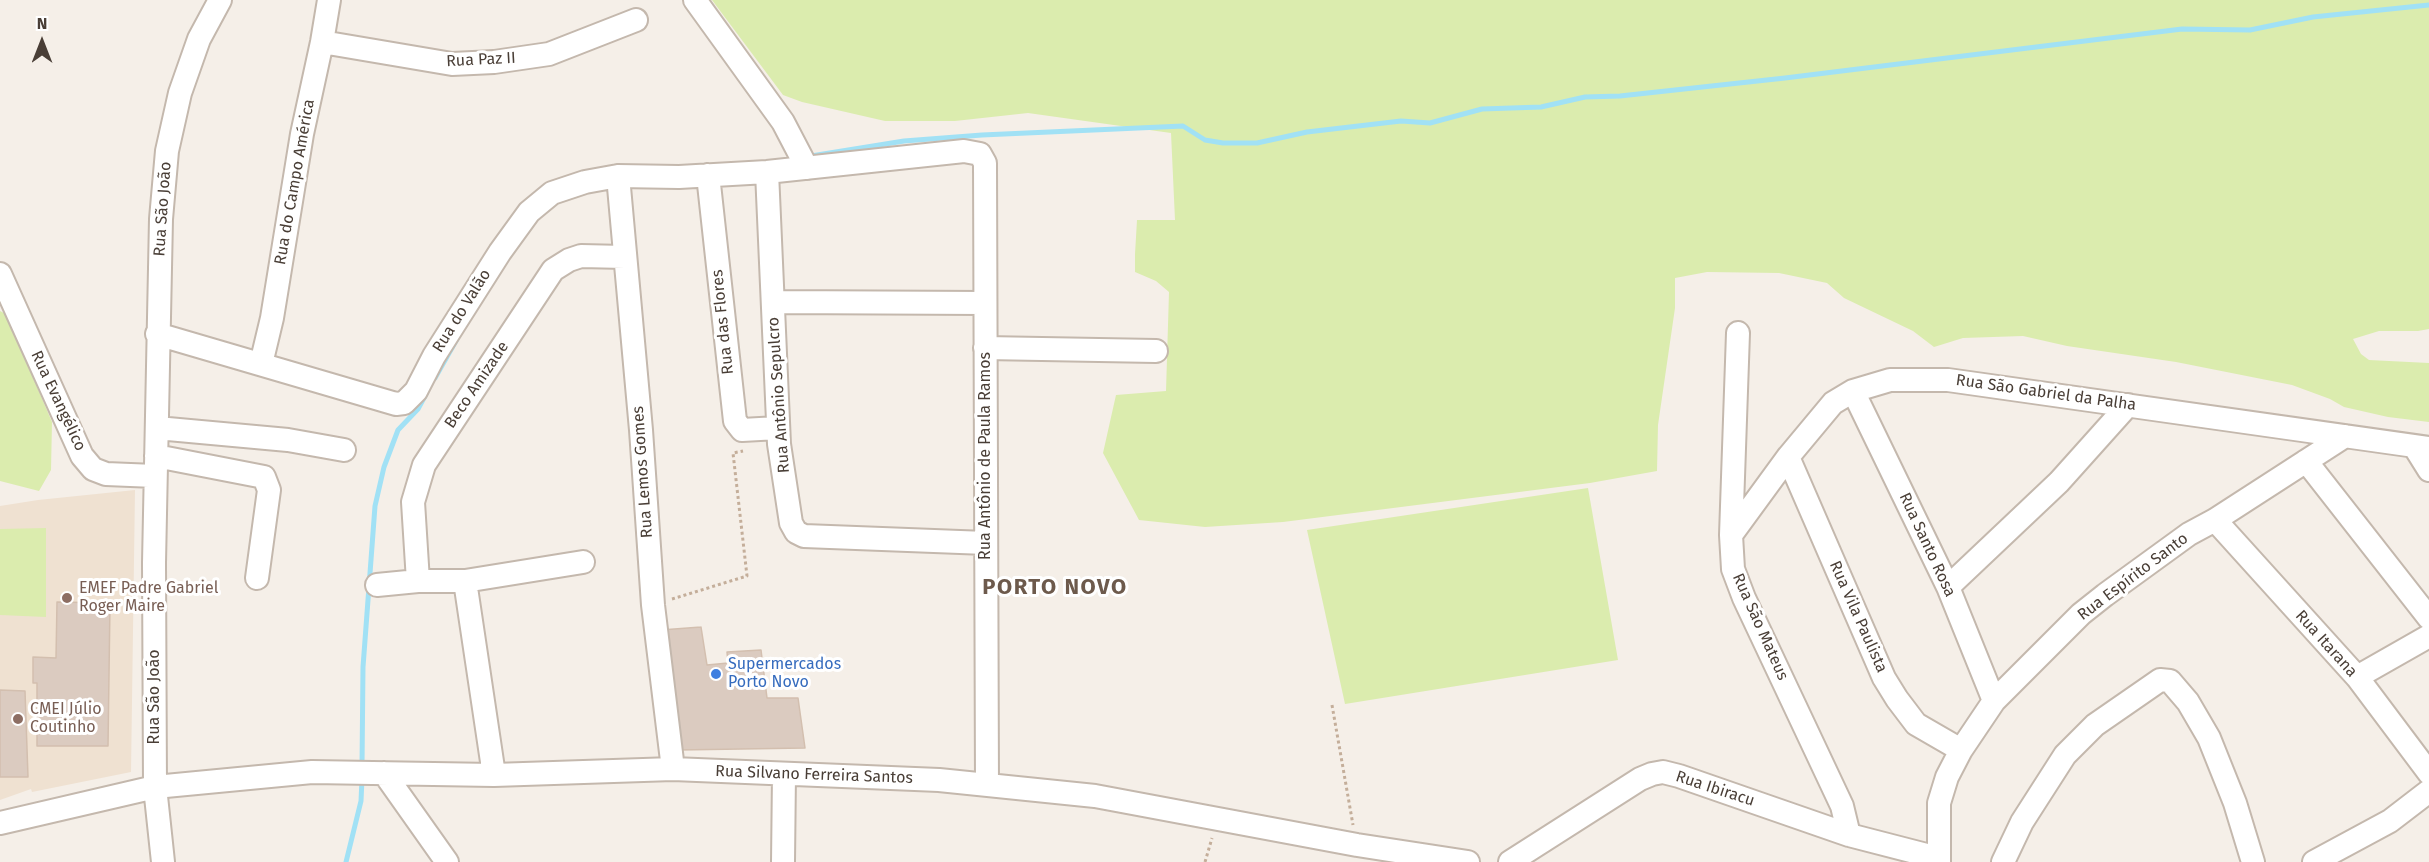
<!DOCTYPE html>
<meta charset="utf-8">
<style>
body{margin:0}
#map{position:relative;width:2429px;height:862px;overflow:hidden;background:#f5efe8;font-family:"Fira Sans",sans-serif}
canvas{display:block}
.north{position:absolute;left:12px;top:12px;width:60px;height:60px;-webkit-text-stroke:4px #fff;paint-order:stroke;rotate:0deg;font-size:16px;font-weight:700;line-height:24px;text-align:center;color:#493e36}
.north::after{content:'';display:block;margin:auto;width:21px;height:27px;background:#493e36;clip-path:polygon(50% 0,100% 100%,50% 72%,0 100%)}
</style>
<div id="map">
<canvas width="2429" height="862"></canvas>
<div class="north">N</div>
</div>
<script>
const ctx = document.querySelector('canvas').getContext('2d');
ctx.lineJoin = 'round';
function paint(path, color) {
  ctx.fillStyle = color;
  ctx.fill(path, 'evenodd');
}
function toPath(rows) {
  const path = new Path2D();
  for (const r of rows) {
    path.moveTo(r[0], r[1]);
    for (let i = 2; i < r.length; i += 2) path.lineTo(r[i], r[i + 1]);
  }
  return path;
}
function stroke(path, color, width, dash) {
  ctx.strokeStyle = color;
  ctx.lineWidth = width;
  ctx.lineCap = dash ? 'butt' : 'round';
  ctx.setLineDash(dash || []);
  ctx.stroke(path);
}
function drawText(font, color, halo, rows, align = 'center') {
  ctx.font = font + ' "Fira Sans",sans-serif';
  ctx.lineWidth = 6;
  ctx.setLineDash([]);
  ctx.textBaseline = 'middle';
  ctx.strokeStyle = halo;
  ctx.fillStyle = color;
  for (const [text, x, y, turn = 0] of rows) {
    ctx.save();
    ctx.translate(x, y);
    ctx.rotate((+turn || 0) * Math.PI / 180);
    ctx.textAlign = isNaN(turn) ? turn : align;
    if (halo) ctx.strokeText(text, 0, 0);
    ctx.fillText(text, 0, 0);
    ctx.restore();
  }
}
paint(toPath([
 [135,490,131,772,32,792,31,789,0,800,0,506,38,500]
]), '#efe1d1');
paint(toPath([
 [712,0,2429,0,2429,329,2418,331,2379,331,2353,339,2361,354,2369,360,2429,363,2429,422,2388,417,2344,407,2330,399,2292,385,2176,362,2067,346,2023,336,1963,338,1934,347,1913,331,1844,298,1827,283,1779,273,1707,272,1675,278,1675,308,1658,425,1657,471,1590,483,1283,522,1205,527,1139,520,1103,453,1116,395,1166,391,1169,292,1156,281,1135,272,1135,254,1137,220,1175,220,1171,133,1028,113,955,121,885,121,802,102,783,95],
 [0,311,6,314,52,422,51,470,39,491,0,481],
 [1588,488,1618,660,1345,704,1307,530],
 [46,528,46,617,0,615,0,529]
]), '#dbecae');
stroke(toPath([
 [811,156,904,141,982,135,1183,126,1205,140,1223,143,1257,143,1307,132,1401,121,1430,123,1482,109,1541,107,1585,97,1620,96,1785,78,2182,29,2250,30,2313,17,2429,5],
 [435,378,457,339],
 [362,766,363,667,375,506,384,467,398,430,418,409,426,394],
 [346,862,361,801,362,779]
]), '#a1e1f5', 5);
const building = toPath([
 [57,602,110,603,108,746,37,746,37,683,33,683,33,657,56,658,57,602],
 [701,627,707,665,728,663,727,652,761,650,767,698,798,698,805,748,678,750,661,630,701,627],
 [0,690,25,691,28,777,0,777,0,690]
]);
paint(building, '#dbcbc0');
stroke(building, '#d3bfaf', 1.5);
const minor = toPath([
 [695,0,783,122,807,168],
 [322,42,452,64,494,62,549,54,636,20],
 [767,172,779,444,791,523,796,532,804,536,986,543],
 [708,175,735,421,742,430,778,428],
 [618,176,641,430,653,605,673,769],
 [0,274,82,456,93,469,106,474,155,476],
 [773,302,985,303],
 [1738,333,1731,535,1733,569,1744,598,1842,806,1849,835],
 [157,334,396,404,404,403,416,391,434,356,500,252,529,212,552,193,585,182,618,176,679,177,767,172,964,151,980,154,985,163,987,784],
 [985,348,1156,351],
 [261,364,272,318,302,134,322,42,329,0],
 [1853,391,1948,587,1994,701],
 [157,428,288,440,344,450],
 [2414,446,2429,470],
 [156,456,264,477,269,490,257,578],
 [1788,457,1884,678,1897,699,1916,724,1961,750],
 [2306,461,2429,618],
 [2215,520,2357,677,2429,773],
 [1731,535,1788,457,1833,403,1853,391,1890,380,1948,380,2429,448],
 [418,581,413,502,424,465,553,270,569,260,581,256,625,257],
 [465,581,494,775],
 [377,585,418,581,465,581,583,562],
 [1948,587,2059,482,2128,405],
 [2357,677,2429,636],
 [384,773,447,862],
 [0,823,155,787,312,772,494,775,673,769,939,780,1095,796,1357,845,1468,862],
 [163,862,155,787,154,563,161,219,167,151,180,93,199,39,220,0],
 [783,862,784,774],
 [1510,862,1640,779,1652,774,1663,772,1679,776,1849,835,1938,858],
 [1939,862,1939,803,1947,777,1961,750,1994,701,2081,614,2105,595,2189,534,2215,520,2345,436],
 [2003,862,2022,822,2065,755,2095,725,2160,680,2170,681,2188,702,2209,738,2235,803,2253,862],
 [2314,862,2390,821,2429,791]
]);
stroke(minor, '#c4b8ad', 26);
stroke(toPath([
 [672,599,747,576,733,453,743,451],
 [1332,705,1353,825],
 [1205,862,1212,838]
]), '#c4ae9a', 3, [3, 3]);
stroke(minor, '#fff', 22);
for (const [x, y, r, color] of [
 [67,598,6,"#8d6e63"],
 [716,674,6,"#3f7fe0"],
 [18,719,6,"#8d6e63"]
]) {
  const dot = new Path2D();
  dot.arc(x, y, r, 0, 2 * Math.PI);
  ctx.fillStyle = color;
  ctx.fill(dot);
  stroke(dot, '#fff', 2);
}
drawText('16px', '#493e36', '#fff', [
 ["Rua Paz II",481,60,-3],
 ["Rua do Campo América",295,182,-80],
 ["Rua São João",163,209,-86],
 ["Rua do Valão",462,311,-58],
 ["Rua das Flores",723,322,-96],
 ["Beco Amizade",477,385,-56],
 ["Rua São Gabriel da Palha",2046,393,8],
 ["Rua Antônio Sepulcro",779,395,-94],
 ["Rua Evangélico",58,401,65],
 ["Rua Antônio de Paula Ramos",986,456,-90],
 ["Rua Lemos Gomes",643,472,-94],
 ["Rua Santo Rosa",1927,545,65],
 ["Rua Espírito Santo",2133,577,-37],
 ["Rua Vila Paulista",1858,617,66],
 ["Rua São Mateus",1760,627,66],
 ["Rua Itarana",2326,644,48],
 ["Rua São João",155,697,-90],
 ["Rua Silvano Ferreira Santos",814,775,2],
 ["Rua Ibiracu",1715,789,18]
]);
drawText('16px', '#785e54', '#fff', [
 ["EMEF Padre Gabriel",79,589],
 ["Roger Maire",79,607],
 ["CMEI Júlio",30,710],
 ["Coutinho",30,728]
], 'left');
drawText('16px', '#366cbe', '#fff', [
 ["Supermercados",728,665],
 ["Porto Novo",728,683]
], 'left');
ctx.letterSpacing = '1.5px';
drawText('bold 22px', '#6d5a4c', '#fff', [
 ["PORTO NOVO",1055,588]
]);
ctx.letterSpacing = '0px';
</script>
